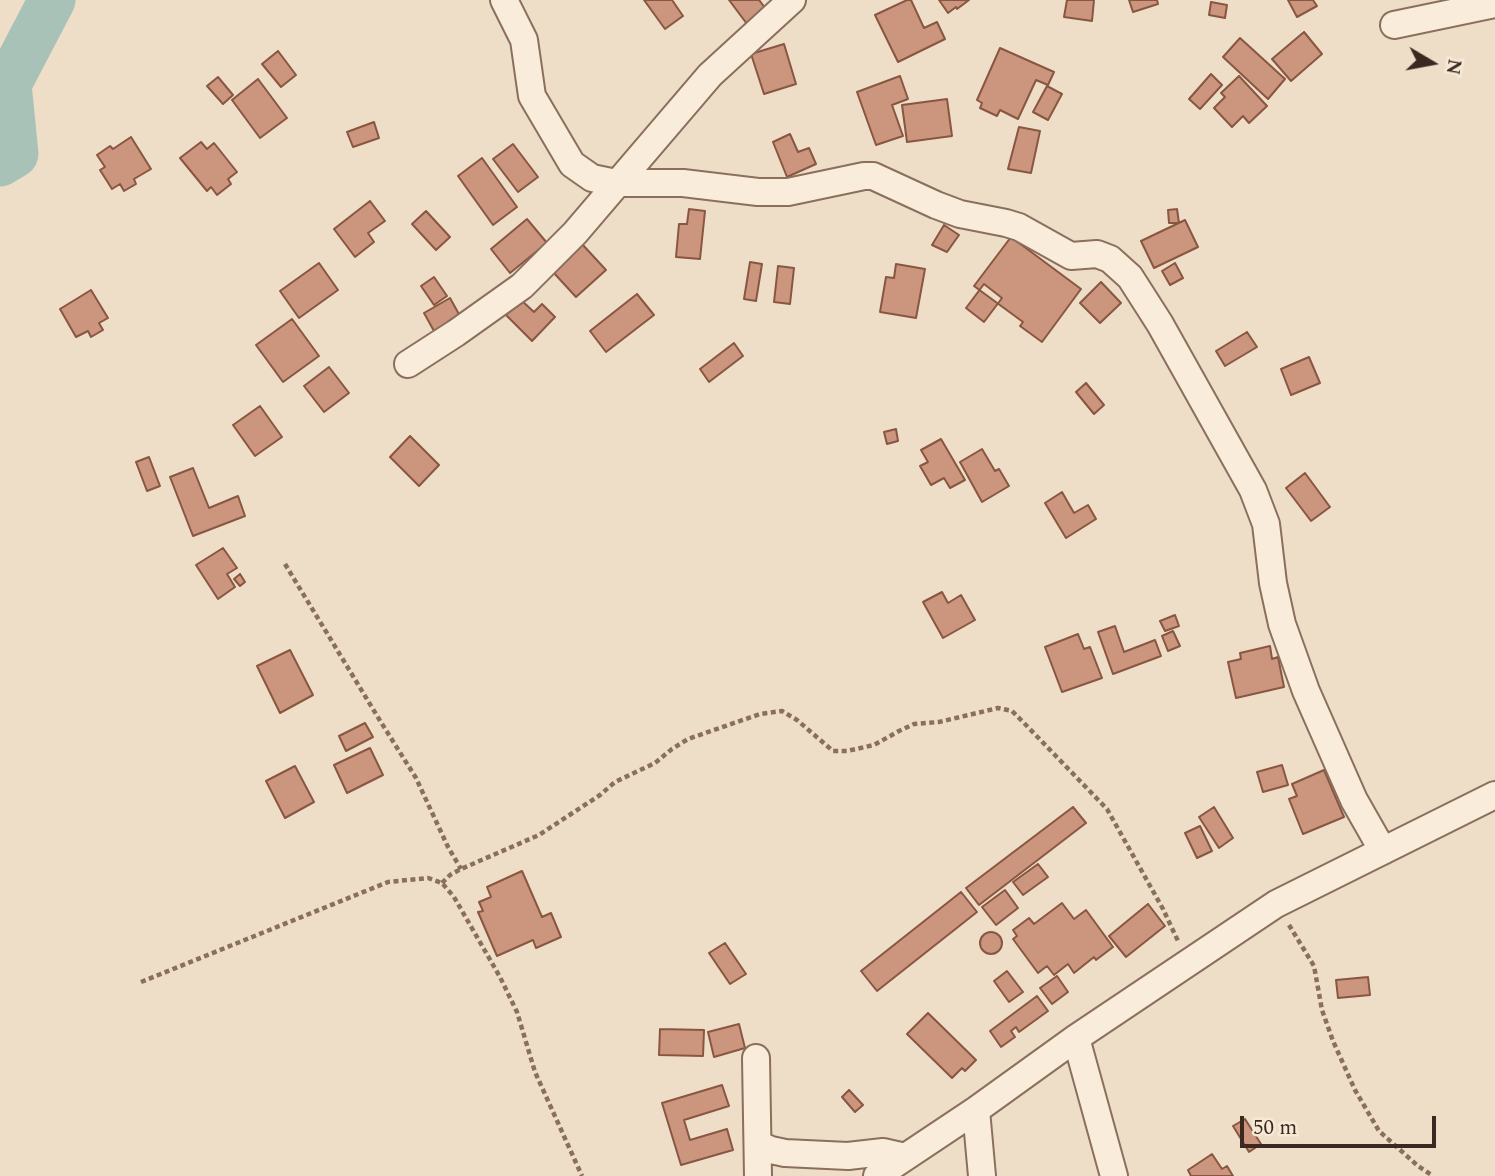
<!DOCTYPE html>
<style>
body{margin:0}
#map{position:relative;width:1495px;height:1176px;overflow:hidden;background:#eedec7;font-family:Spectral,serif}
canvas{display:block}
.north{position:absolute;left:1397px;top:28px;width:70px;height:70px;-webkit-text-stroke:5px #f6e9d6;paint-order:stroke;rotate:100deg;font-size:19px;font-weight:700;line-height:28px;text-align:center;color:#3a2920}
.north::after{content:'';display:block;margin:auto;width:24px;height:32px;background:#3a2920;clip-path:polygon(50% 0,100% 100%,50% 72%,0 100%)}
.scale{position:absolute;left:1240px;top:1116px;width:196px;height:32px;box-sizing:border-box;border:4px solid #3a2920;border-top:0;padding-left:9px;font-size:21px;line-height:24px;white-space:nowrap;color:#3a2920;-webkit-text-stroke:5px #f6e9d6;paint-order:stroke}
</style>
<div id="map">
<canvas width="1495" height="1176"></canvas>
<div class="north">N</div>
<div class="scale">50 m</div>
</div>
<script>
const ctx = document.querySelector('canvas').getContext('2d');
ctx.lineJoin = 'round';
function toPath(rows) {
  const path = new Path2D();
  for (const r of rows) {
    if (r.length === 3) {
      path.moveTo(r[0] + r[2], r[1]);
      path.arc(r[0], r[1], r[2], 0, 2 * Math.PI);
      continue;
    }
    path.moveTo(r[0], r[1]);
    for (let i = 2; i < r.length; i += 2) path.lineTo(r[i], r[i + 1]);
  }
  return path;
}
function stroke(path, color, width, dash) {
  ctx.strokeStyle = color;
  ctx.lineWidth = width;
  ctx.lineCap = dash ? 'butt' : 'round';
  ctx.setLineDash(dash || []);
  ctx.stroke(path);
}
function paint(path, color) {
  ctx.fillStyle = color;
  ctx.fill(path, 'evenodd');
}
stroke(toPath([
 [0,163,15,154,8,84,52,0]
]), '#a8c2b7', 47);
const building = toPath([
 [644,0,672,0,683,16,665,29,644,0],
 [729,0,759,0,766,9,747,24,729,0],
 [907,0,911,0,924,28,937,22,945,39,898,62,875,15,907,0],
 [939,0,969,0,957,9,956,7,948,13,939,0],
 [1067,0,1094,0,1092,21,1064,17,1067,0],
 [1129,0,1157,0,1158,4,1133,12,1129,0],
 [1288,0,1313,0,1317,6,1297,17,1288,0],
 [1211,2,1227,5,1225,18,1209,15,1211,2],
 [1304,32,1322,54,1291,81,1272,59,1304,32],
 [1240,38,1285,79,1268,99,1223,57,1240,38],
 [784,44,796,84,764,94,751,54,784,44],
 [1000,48,1054,72,1048,85,1036,80,1018,119,1000,110,997,116,980,108,982,103,977,100,1000,48],
 [278,51,296,75,281,87,262,64,278,51],
 [1211,74,1222,85,1200,109,1189,99,1211,74],
 [900,76,908,99,892,105,903,136,876,145,857,92,900,76],
 [1239,76,1267,106,1249,123,1243,116,1232,127,1214,108,1225,97,1221,93,1239,76],
 [218,77,233,95,223,104,207,86,218,77],
 [258,79,287,118,260,138,232,100,258,79],
 [1047,86,1062,94,1048,120,1033,112,1047,86],
 [947,99,952,136,907,142,902,105,947,99],
 [374,122,379,138,353,147,347,132,374,122],
 [1019,127,1040,131,1031,173,1008,169,1019,127],
 [790,134,798,152,809,148,816,164,787,177,773,142,790,134],
 [131,137,151,169,134,179,136,184,124,191,120,184,112,189,100,170,105,167,97,155,110,146,113,149,131,137],
 [201,142,207,149,214,143,237,172,228,179,231,184,217,195,211,187,207,191,180,158,201,142],
 [513,144,538,177,518,192,493,159,513,144],
 [482,158,517,207,493,225,458,176,482,158],
 [370,201,385,221,368,233,374,242,355,257,334,229,370,201],
 [689,209,705,211,700,259,676,257,679,224,687,224,689,209],
 [1177,209,1179,223,1169,223,1168,210,1177,209],
 [426,211,450,237,436,250,412,224,426,211],
 [527,219,547,243,510,273,491,249,527,219],
 [1185,220,1198,247,1154,268,1141,241,1185,220],
 [944,225,959,235,947,252,932,245,944,225],
 [1011,237,1081,289,1042,342,1020,326,1023,322,974,286,1011,237],
 [582,244,606,270,576,297,553,272,582,244],
 [750,262,762,264,756,301,744,299,750,262],
 [319,263,338,290,299,318,280,291,319,263],
 [1175,263,1183,278,1170,285,1162,271,1175,263],
 [896,264,925,269,916,318,880,312,886,277,894,278,896,264],
 [778,266,794,268,790,304,774,302,778,266],
 [434,277,447,296,434,305,421,286,434,277],
 [1101,282,1121,303,1100,323,1080,303,1101,282],
 [984,284,1002,298,984,322,966,308,984,284],
 [91,290,108,318,99,323,103,330,91,337,88,331,76,337,60,309,91,290],
 [637,294,654,315,606,352,590,331,637,294],
 [450,298,460,316,434,331,424,313,450,298],
 [521,300,534,312,542,304,555,317,532,341,506,315,521,300],
 [292,319,319,356,283,382,256,345,292,319],
 [1247,332,1257,347,1225,366,1216,351,1247,332],
 [734,343,743,356,709,382,700,369,734,343],
 [1309,357,1320,383,1291,395,1281,369,1309,357],
 [329,367,349,393,324,412,304,386,329,367],
 [1086,383,1104,405,1094,414,1076,392,1086,383],
 [260,406,282,437,255,456,233,425,260,406],
 [896,429,898,441,887,444,884,432,896,429],
 [410,436,439,465,419,486,390,457,410,436],
 [941,439,965,480,950,488,944,478,931,485,920,466,928,462,921,450,941,439],
 [982,449,995,471,999,469,1009,486,982,502,960,462,982,449],
 [149,457,160,486,147,491,136,462,149,457],
 [193,468,209,508,238,496,245,516,193,536,170,477,193,468],
 [1305,473,1330,507,1311,521,1286,488,1305,473],
 [1062,492,1074,513,1088,505,1096,519,1066,538,1045,503,1062,492],
 [223,548,237,568,227,574,235,587,218,599,196,565,223,548],
 [240,574,245,582,240,586,234,579,240,574],
 [942,592,948,603,961,595,975,620,943,638,923,602,942,592],
 [1175,615,1179,626,1165,631,1160,621,1175,615],
 [1115,626,1124,652,1155,640,1161,656,1113,674,1098,632,1115,626],
 [1173,631,1180,646,1168,651,1162,636,1173,631],
 [1078,634,1084,649,1090,647,1102,678,1062,692,1045,647,1078,634],
 [1270,646,1272,659,1278,657,1284,687,1236,698,1228,662,1241,659,1240,653,1270,646],
 [290,650,313,695,280,713,257,666,290,650],
 [365,723,373,737,346,751,339,736,365,723],
 [370,748,383,775,347,793,334,765,370,748],
 [1282,765,1288,785,1263,792,1257,772,1282,765],
 [295,766,314,802,285,818,266,781,295,766],
 [1324,770,1344,817,1303,834,1289,799,1297,796,1292,784,1324,770],
 [1073,807,1086,823,979,905,966,888,1073,807],
 [1214,807,1233,838,1219,848,1199,817,1214,807],
 [1200,826,1212,851,1197,858,1185,833,1200,826],
 [1038,864,1048,877,1023,895,1013,882,1038,864],
 [522,871,542,917,551,913,561,937,536,948,533,940,497,956,478,912,483,911,479,902,491,897,487,887,522,871],
 [1005,890,1018,908,996,925,982,907,1005,890],
 [961,892,977,912,877,991,861,971,961,892],
 [1062,903,1074,919,1086,910,1113,947,1096,960,1094,957,1074,973,1068,964,1054,975,1047,966,1038,973,1013,939,1017,936,1013,930,1029,918,1034,924,1062,903],
 [1148,904,1165,926,1126,957,1109,936,1148,904],
 [991,943,11],
 [725,943,746,974,730,984,709,953,725,943],
 [1007,971,1023,992,1009,1002,994,981,1007,971],
 [1057,976,1068,992,1052,1004,1040,988,1057,976],
 [1368,977,1370,995,1338,998,1336,980,1368,977],
 [1037,996,1048,1011,1019,1032,1016,1027,1011,1031,1015,1037,1001,1047,990,1031,1037,996],
 [928,1013,976,1060,965,1071,962,1068,952,1078,907,1034,928,1013],
 [739,1024,745,1048,714,1057,708,1032,739,1024],
 [660,1029,704,1030,703,1056,659,1055,660,1029],
 [722,1085,729,1106,684,1120,690,1140,727,1129,733,1150,681,1165,662,1103,722,1085],
 [849,1090,863,1105,855,1112,842,1097,849,1090],
 [1245,1119,1261,1144,1249,1152,1233,1126,1245,1119],
 [1212,1154,1222,1169,1227,1166,1233,1176,1191,1176,1188,1170,1212,1154]
]);
paint(building, '#cc957d');
stroke(building, '#895642', 2);
const minor = toPath([
 [504,0,524,40,532,96,572,164,592,178,616,183,683,183,758,192,788,192,864,176,873,176,936,205,960,214,1006,223,1019,227,1071,256,1097,254,1110,259,1130,277,1160,324,1253,490,1266,524,1273,583,1282,624,1306,691,1354,800,1383,851],
 [1394,25,1495,4],
 [408,364,456,333,522,286,575,233,710,75,792,0],
 [1076,1038,1114,1176],
 [756,1058,758,1176],
 [976,1110,982,1176],
 [758,1144,771,1150,785,1153,848,1156,883,1152,905,1157],
 [877,1176,976,1110,1076,1038,1276,904,1495,795]
]);
stroke(minor, '#8a6f5c', 30);
stroke(toPath([
 [285,564,379,719,416,778,448,847,461,869],
 [442,883,450,875,461,869,539,835,600,795,615,782,655,763,672,749,688,739,760,714,782,711,797,720,833,751,847,751,874,745,899,731,914,724,939,722,998,708,1012,711,1025,724,1107,809,1163,909,1178,941],
 [1289,925,1314,966,1322,1010,1333,1041,1355,1090,1379,1131,1418,1166,1433,1176],
 [141,982,388,882,428,878,442,883,454,897,500,977,517,1012,535,1072,582,1176]
]), '#8a6f5c', 4.5, [5, 3.5]);
stroke(minor, '#f9ecda', 26);
</script>
